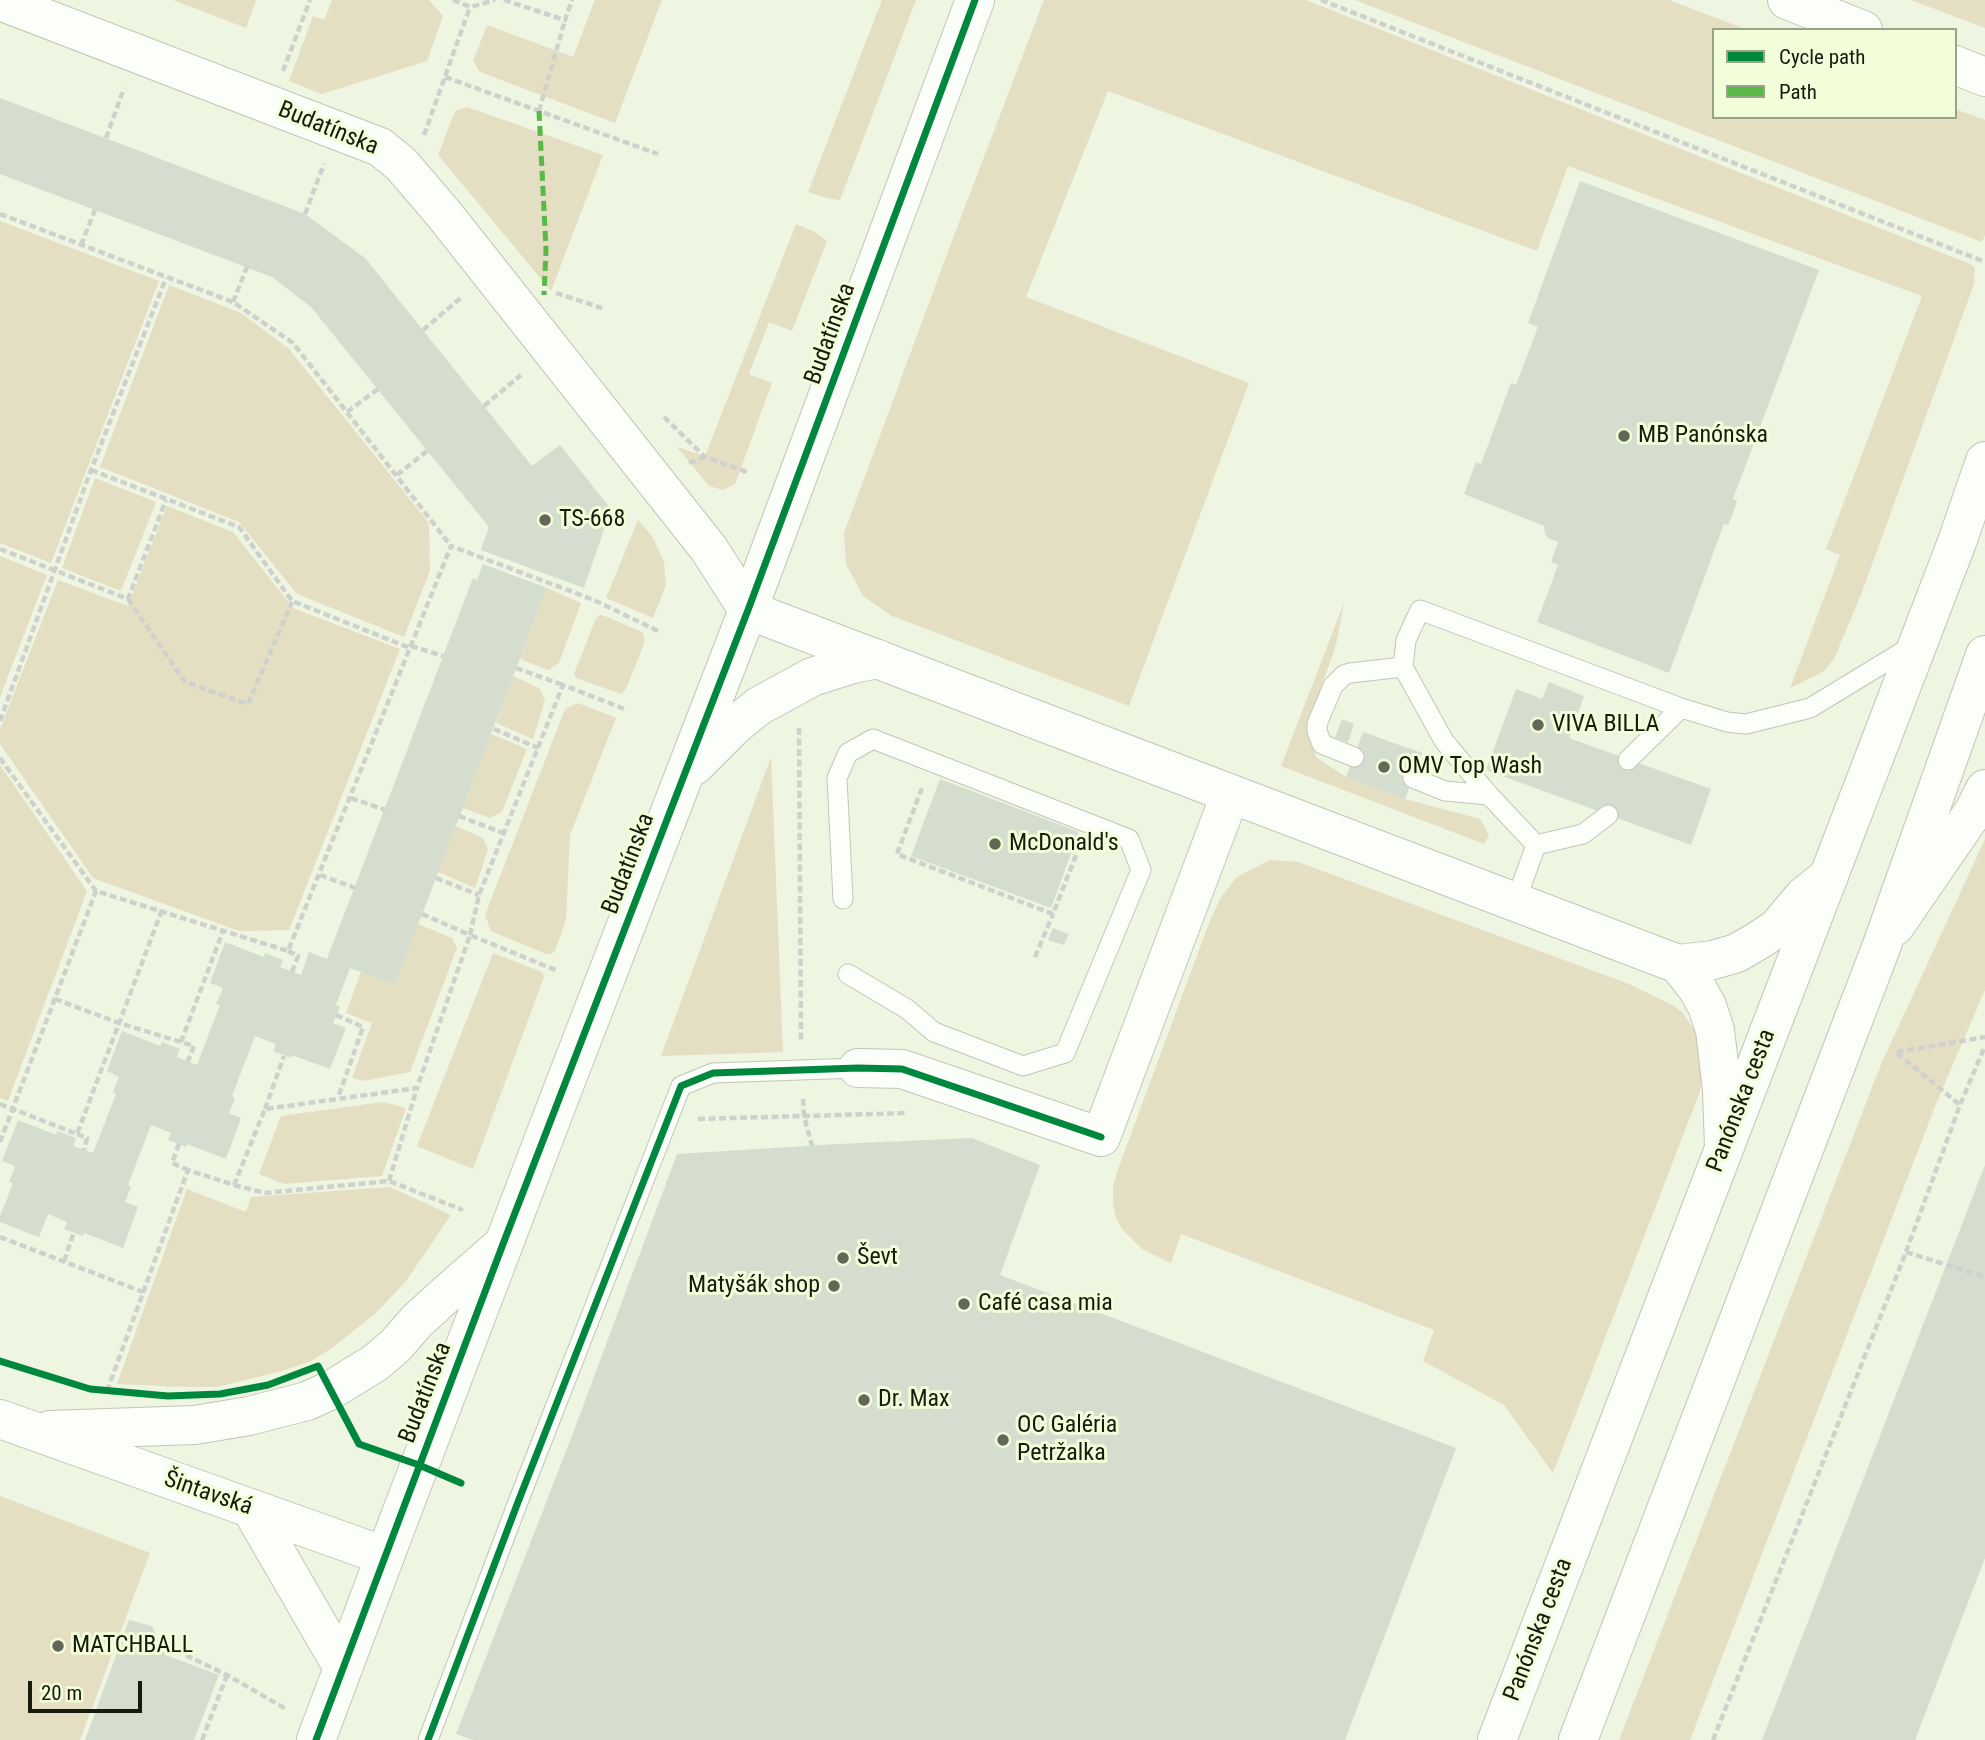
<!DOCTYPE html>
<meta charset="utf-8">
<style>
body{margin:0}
#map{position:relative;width:1985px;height:1740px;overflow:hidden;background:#eef5e1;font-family:"Roboto Condensed",sans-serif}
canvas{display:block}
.legend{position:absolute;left:1712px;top:28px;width:245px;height:91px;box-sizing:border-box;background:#f2fdd9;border:2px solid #9aa388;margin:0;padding:9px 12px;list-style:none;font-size:21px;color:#171b0e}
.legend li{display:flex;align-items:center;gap:14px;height:35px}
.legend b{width:35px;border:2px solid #9aa388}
.scale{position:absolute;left:28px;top:1681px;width:114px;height:32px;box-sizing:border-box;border:4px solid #171b0e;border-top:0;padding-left:9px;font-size:21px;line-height:24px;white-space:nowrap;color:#171b0e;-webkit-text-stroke:5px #f2fdd9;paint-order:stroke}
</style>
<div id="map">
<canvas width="1985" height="1740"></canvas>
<ul class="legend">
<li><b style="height:9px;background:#00873e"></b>Cycle path</li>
<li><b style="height:9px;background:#58b947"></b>Path</li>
</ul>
<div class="scale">20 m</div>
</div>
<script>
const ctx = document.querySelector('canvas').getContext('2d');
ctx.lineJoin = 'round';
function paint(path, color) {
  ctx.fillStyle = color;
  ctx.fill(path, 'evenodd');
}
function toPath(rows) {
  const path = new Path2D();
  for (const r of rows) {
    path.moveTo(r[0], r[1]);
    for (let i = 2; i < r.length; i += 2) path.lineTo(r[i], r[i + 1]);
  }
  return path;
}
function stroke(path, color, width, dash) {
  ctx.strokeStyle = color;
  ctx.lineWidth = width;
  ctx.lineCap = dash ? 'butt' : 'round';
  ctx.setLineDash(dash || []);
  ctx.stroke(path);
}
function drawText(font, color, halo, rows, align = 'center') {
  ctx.font = font + ' "Roboto Condensed",sans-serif';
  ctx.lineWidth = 6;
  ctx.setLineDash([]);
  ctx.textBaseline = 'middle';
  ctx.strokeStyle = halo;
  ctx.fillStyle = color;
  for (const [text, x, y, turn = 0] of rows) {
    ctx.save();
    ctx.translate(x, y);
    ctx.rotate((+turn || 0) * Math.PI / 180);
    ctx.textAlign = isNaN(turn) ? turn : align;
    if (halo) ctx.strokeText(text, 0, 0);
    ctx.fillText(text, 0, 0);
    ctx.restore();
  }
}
paint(toPath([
 [173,0,256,0,246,28],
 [332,0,429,0,443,16,427,61,322,94,289,81,313,16,324,20],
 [595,0,662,0,615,123,480,72,473,61,487,25,573,57],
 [882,0,916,0,840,200,826,198,808,192],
 [1044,0,1306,0,1970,264,1975,268,1974,284,1862,592,1834,659,1825,670,1815,676,1790,688,1840,555,1826,549,1922,296,1568,166,1537,251,1108,91,1026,297,1249,383,1129,706,892,616,863,596,846,564,844,533,953,238],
 [1355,0,1669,0,1748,30,1714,30,1714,117,1955,117,1955,109,1985,120,1985,235,1982,242],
 [1911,0,1985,0,1985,28],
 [467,107,603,155,551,291,438,155,455,111],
 [0,221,159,281,51,563,0,543],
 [796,224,815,232,827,241,792,331,769,322,749,374,772,383,735,484,723,490,709,486,677,447,705,456],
 [169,285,241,313,289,349,429,523,430,571,404,637,297,594,239,522,100,467],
 [95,478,156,502,121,591,62,568],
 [167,506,233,532,293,608,400,649,289,930,239,931,93,878,0,744,0,729,58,580,128,606],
 [638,520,652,536,664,562,666,585,653,618,606,598],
 [0,556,47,575,0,697],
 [547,588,581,603,559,663,548,670,520,659],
 [1344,603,1336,645,1311,716,1307,735,1317,758,1346,777,1405,799,1480,819,1489,835,1484,844,1281,766],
 [599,615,602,615,642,632,644,636,644,644,626,689,621,694,576,678,574,674,596,618],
 [513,676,539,688,545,700,533,739,496,723],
 [578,703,616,718,570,835,566,920,555,951,550,954,546,954,491,931,485,915,565,709],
 [491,734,527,749,502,812,490,818,463,808],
 [771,757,783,1052,661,1056],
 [0,765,87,891,8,1101,0,1098],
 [456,826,483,838,488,850,475,888,438,872],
 [1985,839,1985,990,1936,1104,1690,1740,1619,1740,1882,1062],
 [1270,860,1298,862,1629,984,1674,1006,1683,1013,1695,1031,1702,1053,1705,1068,1699,1094,1553,1473,1504,1405,1423,1361,1434,1330,1181,1234,1171,1263,1142,1249,1122,1229,1116,1218,1113,1203,1113,1187,1117,1172,1209,923,1221,897,1237,877],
 [418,924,452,938,457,948,410,1072,363,1081,352,1078,372,1023,346,1013,361,972,395,985],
 [493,953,542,972,544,977,473,1169,417,1146],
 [383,1102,406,1108,382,1176,284,1184,259,1174,281,1116],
 [390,1187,451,1215,406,1281,376,1313,332,1348,311,1361,282,1371,217,1387,186,1387,117,1384,187,1189,246,1212,251,1197],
 [0,1496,150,1553,80,1740,0,1740]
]), '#e4dec3');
paint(toPath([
 [0,98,305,214,365,258,532,466,560,445,611,509,584,588,481,550,489,527,311,307,272,277,0,174],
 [1580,181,1819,270,1733,499,1737,501,1733,513,1728,525,1724,524,1669,673,1537,622,1558,565,1551,562,1558,542,1548,538,1545,534,1544,526,1464,494,1476,462,1481,464,1511,383,1516,385,1538,327,1528,323],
 [483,564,547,588,395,985,350,968,336,1005,340,1007,333,1023,346,1028,330,1069,292,1055,291,1058,273,1051,276,1044,255,1036,232,1096,235,1098,229,1113,241,1118,226,1159,187,1144,186,1147,168,1140,171,1133,151,1125,128,1185,131,1187,125,1202,138,1207,123,1248,84,1233,83,1236,64,1229,67,1222,48,1214,39,1237,0,1222,0,1216,13,1183,9,1182,15,1166,2,1161,18,1120,56,1135,57,1131,76,1138,73,1146,93,1153,116,1094,113,1092,119,1077,107,1071,122,1031,160,1046,162,1042,180,1049,177,1057,197,1065,220,1005,216,1004,223,988,210,983,225,942,264,957,265,953,283,960,280,967,301,975,309,952,327,959,473,578,477,580],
 [1549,682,1584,696,1569,738,1711,789,1691,845,1486,770,1516,689,1542,699],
 [1342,719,1354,724,1348,742,1335,738],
 [1363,732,1422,753,1405,799,1346,777],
 [940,779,1079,832,1051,908,911,856],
 [1053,928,1069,934,1064,945,1048,940],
 [972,1138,1040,1165,1000,1275,1456,1448,1345,1740,473,1740,456,1734,573,1433,677,1154,838,1144],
 [1985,1165,1985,1558,1915,1740,1762,1740],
 [129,1620,152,1626,165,1655,219,1675,194,1740,85,1740]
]), '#d5ddce');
const service = toPath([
 [1354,757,1322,744,1317,731,1317,724,1333,686,1344,675,1350,673,1403,667],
 [1628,760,1681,708],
 [1413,778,1445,791,1489,795],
 [1536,845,1583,834,1608,815],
 [843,899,837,778,848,753,873,739,1129,839,1141,870,1065,1053,1023,1066,934,1032,907,1009,848,974],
 [1515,903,1536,845,1489,795,1444,741,1403,667,1406,640,1420,610,1681,708,1727,722,1746,724,1810,708,1912,646],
 [428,1740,518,1502,681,1086,713,1073,858,1068]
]);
const minor = toPath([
 [1787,0,1863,30],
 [0,1,380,147,401,164,443,213,709,549,748,610,1678,964,1713,960,1737,953,1759,940,1777,928,1804,896,1829,876],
 [1955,65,1985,77],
 [1895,926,1974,811,1985,789],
 [1678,964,1697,988,1707,1006,1715,1030,1722,1090,1724,1146],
 [858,1068,902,1069,1101,1137,1230,795],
 [316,1740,385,1556]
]);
const tertiary = toPath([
 [694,766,734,726,759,706,812,677,853,664,878,659],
 [0,1419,385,1556,559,1099,748,610,975,0],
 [50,1430,195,1425,249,1416,307,1401,331,1390,375,1363,395,1346,417,1321,442,1298,499,1248],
 [251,1509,343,1668]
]);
const secondary = toPath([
 [1497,1740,1957,542,1985,461],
 [1578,1740,1882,945,1985,655]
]);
stroke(service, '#c1c7b7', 21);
stroke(minor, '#c1c7b7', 40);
stroke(tertiary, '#c1c7b7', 40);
stroke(secondary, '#c1c7b7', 40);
stroke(toPath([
 [453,0,470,7,495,0],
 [504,0,565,20,572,0],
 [1321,0,1985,262],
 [283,71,310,0],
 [445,77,658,154],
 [539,111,565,20],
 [424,135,470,7],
 [106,138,124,88],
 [0,214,233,302,293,343,451,546],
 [305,214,324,164],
 [81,245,95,210],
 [556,293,602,308],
 [233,302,247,267],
 [423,330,463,296],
 [484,406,521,375],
 [347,412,378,389],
 [664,417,705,457,750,473],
 [689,463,705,457],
 [91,470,239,527,292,601,410,648],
 [397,475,427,451],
 [0,549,128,599,166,500],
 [128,599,185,682,248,704,292,602],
 [411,646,443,656],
 [516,668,563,685],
 [0,721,91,470,166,278],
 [799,728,801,1041],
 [494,729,538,748],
 [0,758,96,891,288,951,451,546,594,600,658,631],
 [922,788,897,854,1053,914,1078,850],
 [351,798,385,810],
 [459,816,503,833],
 [320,875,355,888],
 [436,878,479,895],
 [422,914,470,935,479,895,563,685,627,710],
 [288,951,298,956,292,972],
 [1035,957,1053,914],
 [55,999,119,1023,194,1046,188,1061],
 [336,1015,363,1027,338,1098],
 [181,1042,223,931],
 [1897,1052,1985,1037],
 [1897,1053,1960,1105],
 [803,1099,804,1116,812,1146],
 [0,1104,77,1134,162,910],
 [265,1109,284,1056],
 [698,1119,907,1113],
 [77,1134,87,1138,84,1150],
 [0,1142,96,891],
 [179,1144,172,1163,188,1170],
 [389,1181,417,1088],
 [234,1185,265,1193,389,1181,463,1210],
 [0,1237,143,1292],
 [1906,1252,1985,1277],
 [64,1261,74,1232],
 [107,1391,188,1170,234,1185,265,1109,417,1088,470,935,558,971],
 [347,1422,359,1444,383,1453],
 [167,1646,227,1675,286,1709],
 [202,1740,227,1675],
 [1713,1740,1906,1252,1960,1105,1985,1046]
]), '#cfd1cc', 4.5, [7, 3.5]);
stroke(service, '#fcfefa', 19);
stroke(minor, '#fcfefa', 38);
stroke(tertiary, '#fcfefa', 38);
stroke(secondary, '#fcfefa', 38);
stroke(toPath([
 [539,111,546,249,544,295]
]), '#58b947', 5, [10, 5]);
stroke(toPath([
 [0,1361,90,1389,168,1396,220,1394,268,1385,318,1366,359,1444,419,1465,461,1483],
 [316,1740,503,1244,748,610,975,0],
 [428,1740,518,1502,681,1086,713,1073,858,1068,902,1069,1101,1137]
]), '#00873e', 7);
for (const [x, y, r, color] of [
 [1624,436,7,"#626758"],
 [545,520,7,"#626758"],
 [1538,725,7,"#626758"],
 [1384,767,7,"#626758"],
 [995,844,7,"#626758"],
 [843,1258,7,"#626758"],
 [834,1286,7,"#626758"],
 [964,1304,7,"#626758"],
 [864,1400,7,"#626758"],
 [1003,1440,7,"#626758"],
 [58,1646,7,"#626758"]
]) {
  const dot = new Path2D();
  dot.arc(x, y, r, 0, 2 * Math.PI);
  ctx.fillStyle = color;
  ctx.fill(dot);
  stroke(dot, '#f2fdd9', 2.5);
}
drawText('24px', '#171b0e', '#f2fdd9', [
 ["Budatínska",328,129,22],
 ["Budatínska",831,334,-70],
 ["Budatínska",629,864,-69],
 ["Panónska cesta",1742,1101,-69],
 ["Budatínska",426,1393,-69],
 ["Šintavská",208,1494,19],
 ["Panónska cesta",1539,1630,-69]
]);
drawText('24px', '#171b0e', '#f2fdd9', [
 ["MB Panónska",1638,436],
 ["TS-668",559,520],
 ["VIVA BILLA",1552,725],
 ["OMV Top Wash",1398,767],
 ["McDonald's",1009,844],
 ["Ševt",857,1258],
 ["Matyšák shop",820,1286,"right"],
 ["Café casa mia",978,1304],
 ["Dr. Max",878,1400],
 ["OC Galéria",1017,1426],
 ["Petržalka",1017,1454],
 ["MATCHBALL",72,1646]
], 'left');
</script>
